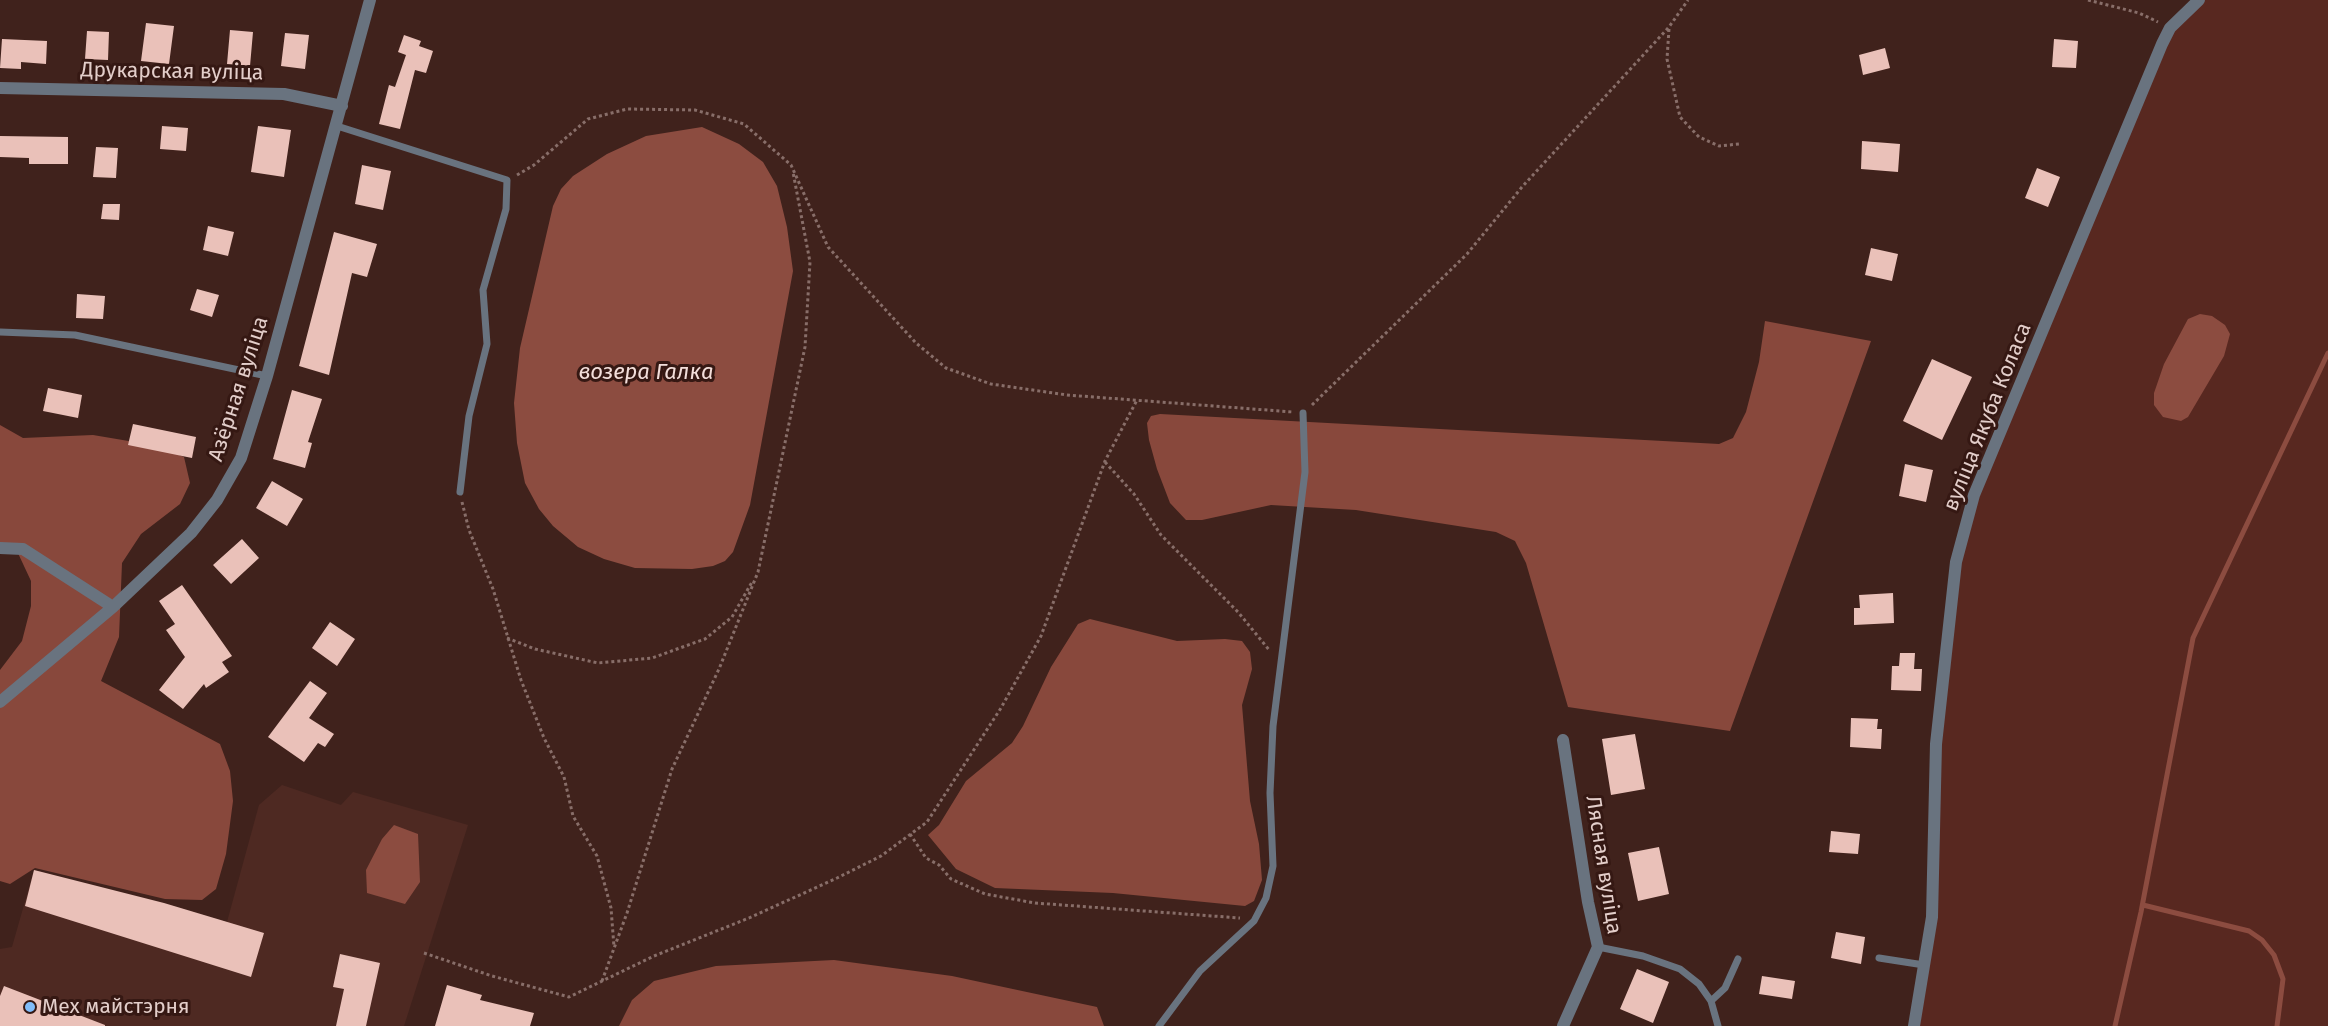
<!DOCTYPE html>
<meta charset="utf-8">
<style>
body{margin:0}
canvas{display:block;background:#40221c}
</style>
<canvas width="2328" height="1026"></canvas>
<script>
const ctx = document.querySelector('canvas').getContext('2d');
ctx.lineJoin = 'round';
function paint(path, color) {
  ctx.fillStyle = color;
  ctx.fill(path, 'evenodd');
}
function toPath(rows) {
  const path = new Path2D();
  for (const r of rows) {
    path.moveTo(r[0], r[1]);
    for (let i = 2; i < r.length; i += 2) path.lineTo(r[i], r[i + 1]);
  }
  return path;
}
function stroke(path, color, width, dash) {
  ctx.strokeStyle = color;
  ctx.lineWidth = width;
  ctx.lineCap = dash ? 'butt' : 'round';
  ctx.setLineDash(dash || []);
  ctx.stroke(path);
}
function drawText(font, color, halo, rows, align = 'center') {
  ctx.font = font + ' "Fira Sans",sans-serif';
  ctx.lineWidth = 6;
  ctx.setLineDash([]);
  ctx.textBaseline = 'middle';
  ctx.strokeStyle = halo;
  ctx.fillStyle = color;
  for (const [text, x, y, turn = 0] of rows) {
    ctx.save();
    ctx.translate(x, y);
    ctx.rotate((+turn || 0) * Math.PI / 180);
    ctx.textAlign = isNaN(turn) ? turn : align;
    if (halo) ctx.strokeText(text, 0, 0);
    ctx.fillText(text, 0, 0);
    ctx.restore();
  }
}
paint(toPath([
 [282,785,341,805,353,792,468,825,404,1026,0,1026,0,949,12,947,34,870,227,922,259,805]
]), '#4e2922');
paint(toPath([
 [2199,0,2328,0,2328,1026,1914,1026,1932,917,1936,744,1956,562,1974,495,2162,44]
]), '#582820');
paint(toPath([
 [1765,321,1871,341,1730,731,1568,707,1526,563,1515,541,1496,532,1356,510,1271,505,1202,520,1186,520,1170,503,1157,469,1149,440,1147,423,1151,416,1160,414,1719,444,1733,438,1746,412,1759,362],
 [0,425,23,438,93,435,158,446,184,457,190,483,180,504,141,534,122,563,119,637,101,681,220,744,230,771,233,801,226,854,216,889,202,900,165,899,35,868,10,884,0,881,0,670,22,641,31,606,31,581,17,551,0,549],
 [1090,619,1177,641,1225,639,1242,641,1250,652,1252,669,1242,705,1250,801,1259,844,1262,880,1254,901,1245,906,1113,893,995,888,956,869,928,835,939,825,966,781,1012,743,1023,726,1051,667,1078,624],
 [834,960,952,976,1097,1007,1104,1026,619,1026,632,1000,654,981,716,966]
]), '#88483c');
paint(toPath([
 [702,127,739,144,763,162,777,186,787,227,793,271,750,505,733,552,725,561,713,566,692,569,635,568,604,559,578,547,553,526,539,509,525,483,517,443,514,403,520,348,553,206,561,189,573,176,607,154,646,136],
 [2200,314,2212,316,2225,325,2230,334,2224,356,2188,417,2181,421,2163,417,2154,405,2154,393,2164,364,2188,319],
 [394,825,418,834,420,882,405,904,367,893,366,870,382,839]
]), '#8c4c40');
stroke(toPath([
 [2143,905,2249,931,2262,940,2274,955,2283,979,2277,1026],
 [2115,1026,2141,912,2193,638,2328,353]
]), '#8c4c40', 5);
paint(toPath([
 [146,23,174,26,169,64,141,61],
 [230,30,253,32,250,66,227,64],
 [87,31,109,32,108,60,85,59],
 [285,33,309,35,305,69,281,66],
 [404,35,421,41,419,46,433,51,426,73,415,70,400,129,379,124,389,85,395,87,406,55,398,52],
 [2,39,47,41,46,64,21,62,21,69,0,68],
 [2054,39,2078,41,2076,68,2052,67],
 [1885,48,1890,68,1863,75,1859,55],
 [162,126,188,128,186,151,160,149],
 [258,126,291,130,284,177,251,172],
 [0,136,68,137,68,164,29,164,29,158,0,157],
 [1862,141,1900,144,1898,172,1861,169],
 [96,147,118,148,116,178,93,177],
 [362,165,391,171,383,210,355,204],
 [2037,168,2060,177,2048,207,2025,198],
 [103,204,120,204,119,220,101,219],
 [208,226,234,232,228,256,203,250],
 [334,232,377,244,367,277,352,273,329,375,299,366],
 [1871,248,1898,254,1892,281,1865,275],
 [197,289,219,295,212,317,190,310],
 [77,294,105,296,103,319,76,318],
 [1932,359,1972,377,1942,440,1903,421],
 [48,388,82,395,78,418,43,411],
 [292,390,322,399,308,442,312,443,305,468,273,459],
 [133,424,196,437,192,458,128,445],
 [1905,464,1933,470,1926,502,1899,496],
 [272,481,303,499,287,526,256,508],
 [242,539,259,558,231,584,213,565],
 [182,585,232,656,222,662,229,672,206,688,204,684,183,709,159,690,185,657,166,630,175,624,159,601],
 [1893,593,1894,623,1854,625,1854,608,1860,608,1859,595],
 [330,622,355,639,337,666,312,648],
 [1900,653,1915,653,1914,669,1922,669,1921,691,1891,690,1892,666,1899,666],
 [310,681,327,693,309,718,334,734,325,747,318,743,304,762,268,737],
 [1851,718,1878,719,1877,729,1882,729,1881,749,1850,747],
 [1635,734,1645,789,1611,795,1602,739],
 [1831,831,1860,834,1858,854,1829,852],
 [1659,847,1669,894,1638,901,1628,853],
 [34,870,164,903,264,933,251,977,25,906],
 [1836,932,1865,937,1861,964,1831,958],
 [340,954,380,963,366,1026,336,1026,344,989,333,987],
 [1637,969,1669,982,1653,1023,1620,1009],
 [1762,976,1795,981,1792,999,1759,994],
 [447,985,482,995,480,1000,534,1013,530,1026,435,1026],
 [4,986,105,1025,105,1026,0,1026,0,996]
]), '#eac1b9');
stroke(toPath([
 [2088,0,2139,13,2158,22],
 [1669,29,1667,59,1680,117,1699,137,1719,146,1739,144],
 [517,175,534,165,588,119,627,109,695,110,744,124,791,165,828,247,916,343,946,368,991,384,1067,395,1293,412],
 [1312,405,1467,254,1522,187,1669,27,1688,0],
 [1105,462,1134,494,1161,535,1238,612,1270,651],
 [462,502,469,530,493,589,521,680,544,738,564,777,573,816,597,856,611,908,614,947],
 [507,638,535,649,598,663,652,658,705,639,732,617,752,582],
 [910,834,926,858,939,865,951,879,985,894,1035,903,1240,918],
 [424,953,492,976,569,997,654,956,749,918,837,878,881,856,927,822,1001,708,1041,636,1105,461,1137,400],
 [602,981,627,913,672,769,719,669,758,572,805,347,810,262,793,172]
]), '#886e69', 3, [3, 3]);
stroke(toPath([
 [337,126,507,180,506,209,483,290,487,344,469,416,460,492],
 [0,332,75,335,267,376],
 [1598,947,1643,956,1680,969,1699,984,1711,1001,1718,1026],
 [1879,958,1924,965],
 [1711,1001,1725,988,1738,959],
 [1159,1026,1200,971,1254,921,1266,898,1273,866,1270,793,1273,726,1305,472,1303,413]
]), '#69737f', 7);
stroke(toPath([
 [0,88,284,94,342,106],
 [0,548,23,549,113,607],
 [0,702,113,607,191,533,217,500,241,458,267,376,370,0],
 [1563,1026,1598,947,1588,902,1563,740],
 [1914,1026,1932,917,1936,744,1956,562,1974,495,2162,44,2170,28,2199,0]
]), '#69737f', 12);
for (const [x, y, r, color] of [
 [30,1007,6,"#81bdfa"]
]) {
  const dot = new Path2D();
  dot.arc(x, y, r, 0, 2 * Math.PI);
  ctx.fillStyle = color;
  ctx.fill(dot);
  stroke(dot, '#351813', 2);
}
drawText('21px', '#e3ceca', '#351813', [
 ["Друкарская вуліца",172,72,1],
 ["Азёрная вуліца",239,389,-72],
 ["вуліца Якуба Коласа",1988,417,-68],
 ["Лясная вуліца",1603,865,81]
]);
drawText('21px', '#e3ceca', '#351813', [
 ["Мех майстэрня",42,1007]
], 'left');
drawText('italic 22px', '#f3deda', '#351813', [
 ["возера Галка",646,373]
]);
</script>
